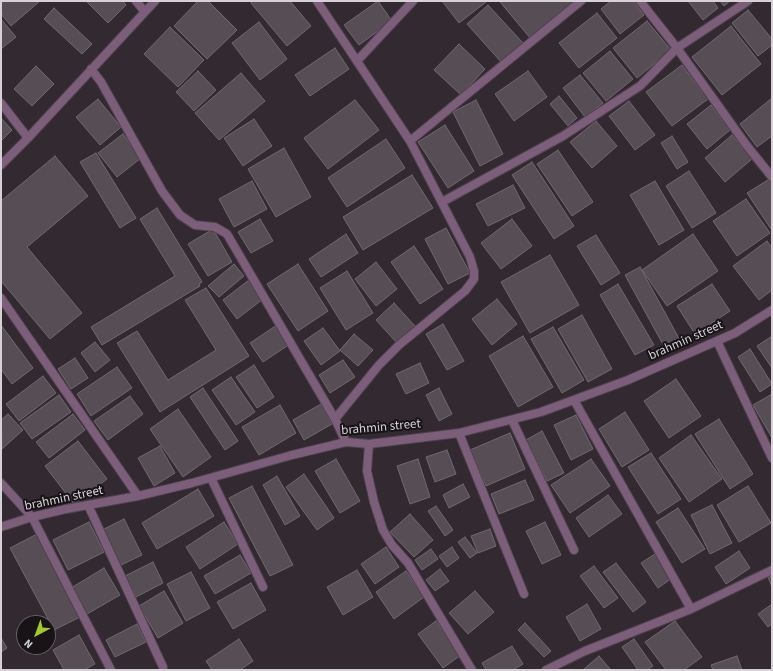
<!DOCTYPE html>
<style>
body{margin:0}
#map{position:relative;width:773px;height:671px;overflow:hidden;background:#322931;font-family:"Source Sans 3",sans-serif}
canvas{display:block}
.frame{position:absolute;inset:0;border:2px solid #d6d1d6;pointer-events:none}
.north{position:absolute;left:16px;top:615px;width:40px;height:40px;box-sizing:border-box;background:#171317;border:1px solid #635f63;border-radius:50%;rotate:221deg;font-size:11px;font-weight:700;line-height:16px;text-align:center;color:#d6d1d6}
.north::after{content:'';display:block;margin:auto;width:14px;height:18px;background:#a1c92a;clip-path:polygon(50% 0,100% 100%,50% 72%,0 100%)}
</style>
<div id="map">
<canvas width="773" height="671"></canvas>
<div class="frame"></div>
<div class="north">N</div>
</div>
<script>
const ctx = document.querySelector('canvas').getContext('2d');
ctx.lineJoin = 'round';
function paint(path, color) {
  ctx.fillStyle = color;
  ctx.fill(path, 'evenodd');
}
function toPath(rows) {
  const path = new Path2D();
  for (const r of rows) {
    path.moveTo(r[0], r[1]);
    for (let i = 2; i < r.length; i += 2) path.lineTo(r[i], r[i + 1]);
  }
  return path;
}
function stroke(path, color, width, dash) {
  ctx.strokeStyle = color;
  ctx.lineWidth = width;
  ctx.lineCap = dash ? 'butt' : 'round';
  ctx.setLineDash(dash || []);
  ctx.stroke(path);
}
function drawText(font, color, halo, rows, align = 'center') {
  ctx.font = font + ' "Source Sans 3",sans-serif';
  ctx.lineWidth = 4;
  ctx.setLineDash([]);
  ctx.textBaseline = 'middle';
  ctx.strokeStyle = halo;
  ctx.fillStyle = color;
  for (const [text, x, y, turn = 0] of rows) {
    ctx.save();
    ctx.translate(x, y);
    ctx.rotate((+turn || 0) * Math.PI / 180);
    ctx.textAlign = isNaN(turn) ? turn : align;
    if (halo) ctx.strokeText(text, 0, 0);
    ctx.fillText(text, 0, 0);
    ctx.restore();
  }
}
const building = toPath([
 [1,1,40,1,11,26,1,14,1,1],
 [86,1,123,1,126,5,108,23,86,1],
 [198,1,208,1,237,30,207,59,174,26,198,1],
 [252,1,290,1,311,26,287,46,251,3,252,1],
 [378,1,392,21,359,45,344,25,378,1],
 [442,1,486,1,486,2,459,23,442,1],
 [502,1,576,1,531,39,500,2,502,1],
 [611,1,633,1,644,15,620,34,601,9,611,1],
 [688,1,713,1,718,8,703,20,688,1],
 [720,1,730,1,724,6,720,1],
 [488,5,523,43,502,63,467,24,488,5],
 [54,8,92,44,82,54,44,19,54,8],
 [748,10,772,39,772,45,758,56,732,23,748,10],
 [597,13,617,38,579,68,559,43,597,13],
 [1,19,16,37,1,49,1,19],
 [647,21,671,50,637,78,613,48,647,21],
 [259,22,287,59,260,80,232,43,259,22],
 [731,26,761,64,722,95,692,57,731,26],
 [170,27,204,60,178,87,144,54,170,27],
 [459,44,485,69,461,95,434,70,459,44],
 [335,48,349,69,310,96,295,75,335,48],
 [610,51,633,79,606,101,583,73,610,51],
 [682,65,708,99,672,126,646,92,682,65],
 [36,66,54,84,32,106,14,89,36,66],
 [198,71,216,90,194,111,176,92,198,71],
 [528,71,547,97,514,121,495,94,528,71],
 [241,73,265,101,219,140,195,113,241,73],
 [580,75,603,103,585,117,563,88,580,75],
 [559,96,577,118,568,126,550,104,559,96],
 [772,98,772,136,757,147,740,124,772,98],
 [98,99,121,127,100,145,76,117,98,99],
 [355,100,379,130,328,169,304,138,355,100],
 [476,100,503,154,480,166,453,112,476,100],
 [629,101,655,135,635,150,609,116,629,101],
 [711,105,730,130,707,149,687,124,711,105],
 [1,118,12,130,1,141,1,118],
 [254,119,272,146,243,166,224,138,254,119],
 [596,121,617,146,592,168,570,142,596,121],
 [445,125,474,171,448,188,418,142,445,125],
 [123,134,141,158,117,177,98,153,123,134],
 [732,135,752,159,725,182,705,158,732,135],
 [672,136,688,162,677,169,661,143,672,136],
 [386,139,405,168,347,207,328,178,386,139],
 [284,148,311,197,276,217,248,169,284,148],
 [558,150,593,202,572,216,537,164,558,150],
 [96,153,136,218,120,228,80,162,96,153],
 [55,156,88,196,27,247,82,313,50,339,1,281,1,201,55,156],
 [532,162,574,226,554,239,512,175,532,162],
 [689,171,716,213,692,228,666,186,689,171],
 [412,175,433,208,363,250,343,217,412,175],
 [771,178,772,180,772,229,771,229,747,193,771,178],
 [252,181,267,209,234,227,219,199,252,181],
 [655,181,684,230,659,245,630,195,655,181],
 [513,185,525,208,488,226,476,204,513,185],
 [746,199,770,233,737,256,713,221,746,199],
 [157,208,202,282,199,284,200,286,102,345,91,327,175,276,140,219,157,208],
 [260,219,273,241,251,253,238,232,260,219],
 [512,219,532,246,501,269,481,243,512,219],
 [446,228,470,273,448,284,425,239,446,228],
 [213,229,232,262,208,276,188,244,213,229],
 [346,234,358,253,321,277,309,259,346,234],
 [693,234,718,271,667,306,642,270,693,234],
 [596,235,620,273,601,285,577,246,596,235],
 [767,241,772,248,772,290,759,300,733,266,767,241],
 [414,246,443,289,420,304,391,262,414,246],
 [550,255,579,305,530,333,501,282,550,255],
 [376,262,397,289,376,306,355,279,376,262],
 [234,264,244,276,219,297,208,286,234,264],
 [298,264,328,311,298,331,267,284,298,264],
 [640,267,681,342,666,350,625,275,640,267],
 [347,271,373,313,346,330,320,288,347,271],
 [249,280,263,299,237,319,223,300,249,280],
 [618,284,654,345,635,355,600,295,618,284],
 [712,284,730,311,695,334,677,306,712,284],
 [206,288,249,356,160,412,117,343,137,331,168,380,216,350,185,300,206,288],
 [497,299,517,324,492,345,472,319,497,299],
 [394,303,415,326,397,343,376,320,394,303],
 [582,315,612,369,588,382,558,329,582,315],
 [443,324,464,361,447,370,426,334,443,324],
 [1,325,33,368,12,384,1,369,1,325],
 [277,325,290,344,263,362,250,343,277,325],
 [553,327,584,380,562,393,531,339,553,327],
 [323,328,340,351,321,365,304,341,323,328],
 [354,334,373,350,358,366,340,350,354,334],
 [523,336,553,387,518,407,489,356,523,336],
 [772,336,772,368,757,346,772,336],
 [95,342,110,360,95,372,81,353,95,342],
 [750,349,772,384,760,392,738,357,750,349],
 [75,358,88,378,71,389,58,369,75,358],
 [343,360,355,377,330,393,319,375,343,360],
 [420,363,429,383,406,394,396,374,420,363],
 [254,365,274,397,257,408,236,377,254,365],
 [117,367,132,388,91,416,77,394,117,367],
 [43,376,56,393,19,421,6,404,43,376],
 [231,377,255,412,236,425,212,390,231,377],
 [676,379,701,416,669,438,644,401,676,379],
 [203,388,238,441,225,450,190,397,203,388],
 [439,388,452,414,439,421,426,395,439,388],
 [772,394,772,438,753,405,772,394],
 [59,395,71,412,32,439,20,423,59,395],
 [130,396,143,414,108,440,94,421,130,396],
 [321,404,332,424,304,440,293,420,321,404],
 [280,405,296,433,259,455,242,427,280,405],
 [178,409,211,457,183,477,150,429,178,409],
 [625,412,649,450,622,467,599,429,625,412],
 [8,414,23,430,2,449,1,420,8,414],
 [73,414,85,430,49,458,36,442,73,414],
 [576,415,593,449,571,460,554,425,576,415],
 [719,419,753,474,730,489,695,434,719,419],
 [542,431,564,473,547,481,526,440,542,431],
 [510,433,525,469,486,486,470,450,510,433],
 [691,435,722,479,689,502,659,458,691,435],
 [78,441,107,479,74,504,45,466,78,441],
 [160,446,175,473,154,486,138,458,160,446],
 [447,450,456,474,435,482,426,457,447,450],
 [651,453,681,499,658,514,628,467,651,453],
 [336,459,360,501,340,513,315,471,336,459],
 [418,459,430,497,410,504,397,466,418,459],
 [591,459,610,486,570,513,551,485,591,459],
 [304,474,334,518,317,530,286,487,304,474],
 [277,476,300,516,285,525,263,485,277,476],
 [525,480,534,500,499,514,491,494,525,480],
 [463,484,470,497,449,508,443,495,463,484],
 [252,486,293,565,270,576,229,498,252,486],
 [748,486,771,523,739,542,717,505,748,486],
 [198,489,214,516,157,549,142,523,198,489],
 [608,495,622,514,589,537,576,518,608,495],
 [712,505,732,543,710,554,691,515,712,505],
 [436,506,453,530,445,536,428,511,436,506],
 [678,508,705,549,682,563,656,522,678,508],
 [410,514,433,540,414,557,390,532,410,514],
 [124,519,142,555,119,566,102,530,124,519],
 [89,522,104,552,68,570,53,540,89,522],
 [224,522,238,544,200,569,186,547,224,522],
 [545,522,561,555,542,564,526,531,545,522],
 [490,529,496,546,478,553,471,536,490,529],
 [37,534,80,617,54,630,10,548,37,534],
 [465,537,477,553,470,558,458,542,465,537],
 [386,547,399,567,375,584,361,564,386,547],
 [452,547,459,558,447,567,439,556,452,547],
 [431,549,438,559,422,570,415,560,431,549],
 [739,551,750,568,726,584,715,567,739,551],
 [655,554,672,578,658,588,641,563,655,554],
 [240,555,251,573,215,594,204,576,240,555],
 [153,562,163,583,136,597,125,576,153,562],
 [616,563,646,602,633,612,603,572,616,563],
 [594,566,618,598,604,608,580,576,594,566],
 [104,568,120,595,87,614,71,588,104,568],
 [440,569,449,581,435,591,426,580,440,569],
 [357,570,373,597,343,615,327,587,357,570],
 [406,571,424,597,394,619,376,592,406,571],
 [191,572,210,608,186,621,167,584,191,572],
 [772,576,772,587,768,577,772,576],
 [251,583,266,610,233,629,217,602,251,583],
 [164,591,183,623,158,638,139,606,164,591],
 [475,591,494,612,468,634,449,613,475,591],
 [587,604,601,629,580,641,566,617,587,604],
 [772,604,772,624,768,627,758,614,772,604],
 [436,621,461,655,443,668,418,634,436,621],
 [675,621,702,657,684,670,666,670,645,642,675,621],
 [525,623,551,651,544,657,518,630,525,623],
 [137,624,146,642,115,657,106,640,137,624],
 [79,635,95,664,84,670,64,670,53,650,79,635],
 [1,638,7,648,1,652,1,638],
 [239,639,253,661,240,670,212,670,206,661,239,639],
 [634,639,653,666,647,670,638,670,622,647,634,639],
 [512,646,523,664,513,670,486,670,482,663,512,646],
 [599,656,611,670,583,670,599,656],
 [737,656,742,670,713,670,711,665,737,656]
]);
paint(building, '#564d55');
stroke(building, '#726871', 1);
const street = toPath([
 [136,1,145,12],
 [317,1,410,141,470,257,474,271,474,279,465,291,399,345,379,365,335,419],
 [640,1,677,48,747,146,772,177],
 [357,61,413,1],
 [91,69,101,82,162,191,180,215,195,225,215,227,227,234,335,419,346,442],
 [1,103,28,138],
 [410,141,581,1],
 [1,165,28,138,155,1],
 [442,202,563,136,640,86,677,48,748,1],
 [1,298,138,496],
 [717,341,772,458],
 [574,400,691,609],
 [512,420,574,550],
 [459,433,524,594],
 [369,444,367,471,374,502,383,530,392,545,408,563,472,670],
 [211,478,263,587],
 [1,483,32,517,111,670],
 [88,505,163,667],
 [1,527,32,517,66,509,138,496,192,483,292,455,346,442,369,444,459,433,541,412,628,380,735,333,772,310],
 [546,670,585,651,691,609,772,570]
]);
stroke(street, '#4c444b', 10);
stroke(street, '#7d5e7a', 8);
drawText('13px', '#d6d1d6', '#171317', [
 ["brahmin street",686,341,-24],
 ["brahmin street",381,428,-5],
 ["brahmin street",64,499,-12]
]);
</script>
